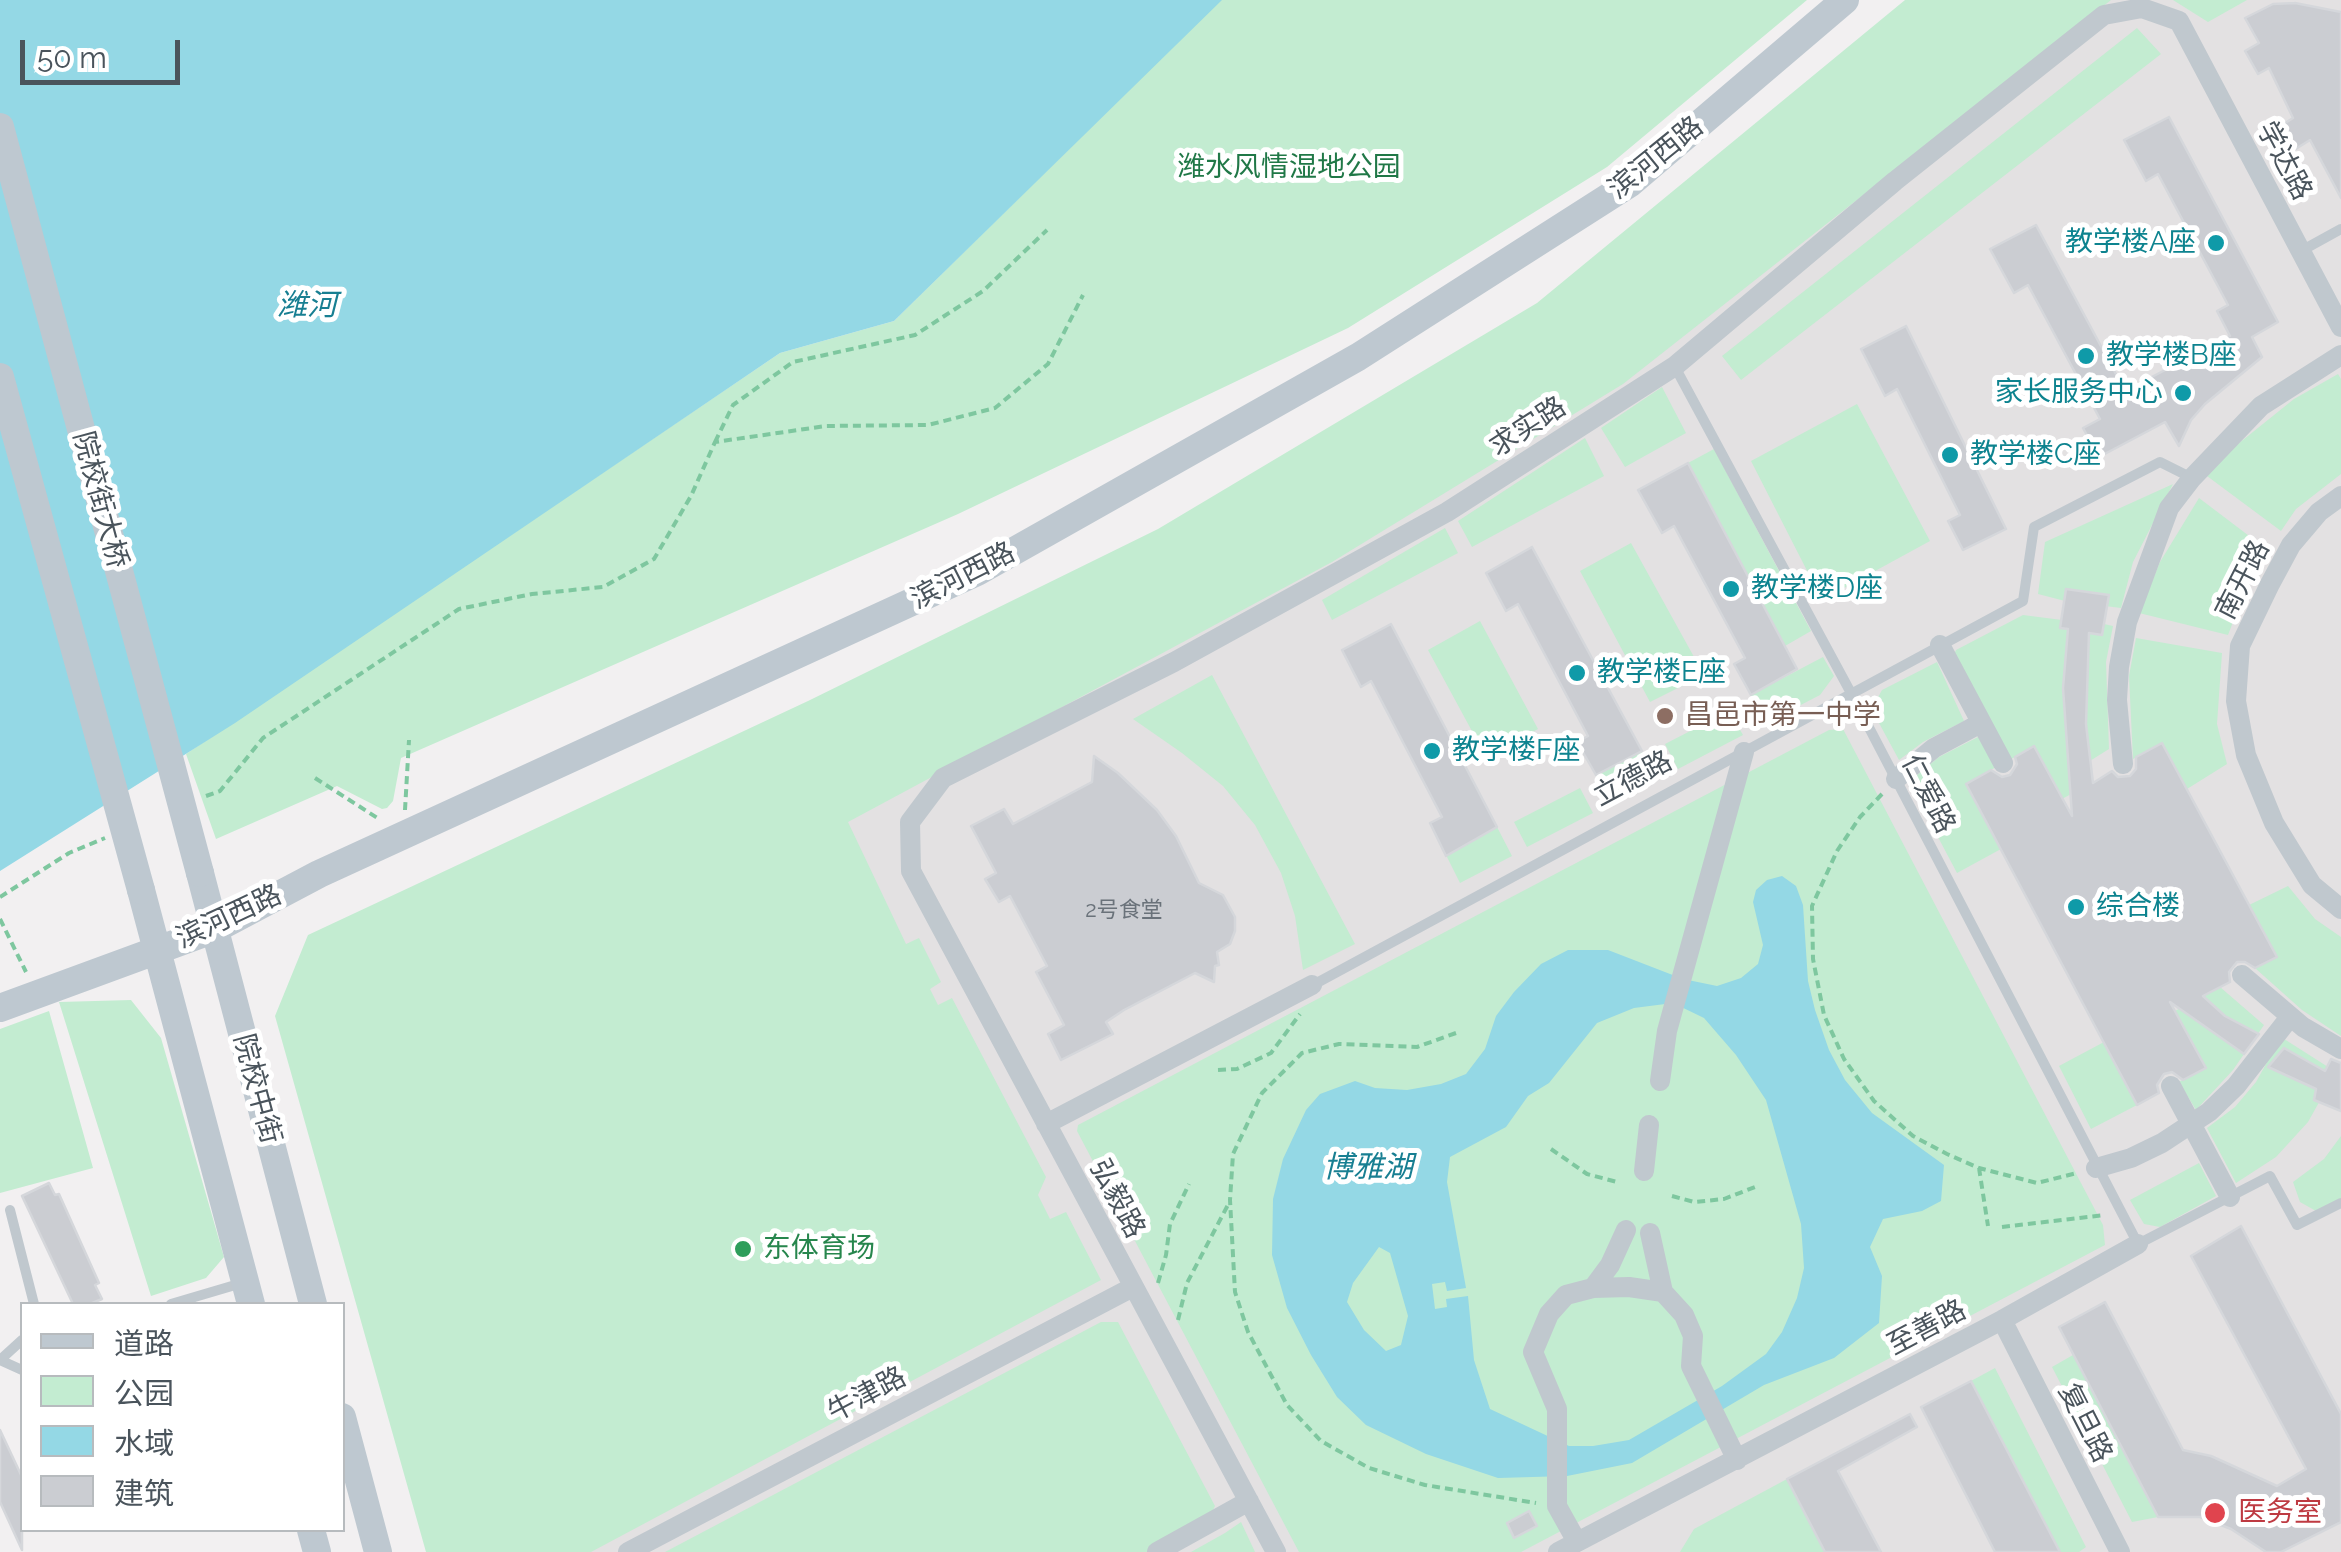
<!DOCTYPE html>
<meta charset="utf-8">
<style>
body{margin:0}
#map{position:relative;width:2341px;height:1552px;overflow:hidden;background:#f2f0f1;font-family:Raleway,"Noto Sans SC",sans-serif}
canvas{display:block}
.legend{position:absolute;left:20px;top:1302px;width:325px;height:230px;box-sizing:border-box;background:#fff;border:2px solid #b7bbbe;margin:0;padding:12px 18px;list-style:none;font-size:30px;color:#4a545c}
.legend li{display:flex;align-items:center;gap:20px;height:50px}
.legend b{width:50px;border:2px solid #b7bbbe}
.scale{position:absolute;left:20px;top:40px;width:160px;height:45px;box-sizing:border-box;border:5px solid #4a545c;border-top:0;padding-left:12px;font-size:30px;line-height:35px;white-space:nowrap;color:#4a545c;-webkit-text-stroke:8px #fff;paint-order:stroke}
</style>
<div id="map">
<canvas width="2341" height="1552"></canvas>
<ul class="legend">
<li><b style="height:12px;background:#bec8d0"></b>道路</li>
<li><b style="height:28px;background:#c3ecd1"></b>公园</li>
<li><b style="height:28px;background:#94d8e5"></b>水域</li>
<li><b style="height:28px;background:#cbcdd2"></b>建筑</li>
</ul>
<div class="scale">50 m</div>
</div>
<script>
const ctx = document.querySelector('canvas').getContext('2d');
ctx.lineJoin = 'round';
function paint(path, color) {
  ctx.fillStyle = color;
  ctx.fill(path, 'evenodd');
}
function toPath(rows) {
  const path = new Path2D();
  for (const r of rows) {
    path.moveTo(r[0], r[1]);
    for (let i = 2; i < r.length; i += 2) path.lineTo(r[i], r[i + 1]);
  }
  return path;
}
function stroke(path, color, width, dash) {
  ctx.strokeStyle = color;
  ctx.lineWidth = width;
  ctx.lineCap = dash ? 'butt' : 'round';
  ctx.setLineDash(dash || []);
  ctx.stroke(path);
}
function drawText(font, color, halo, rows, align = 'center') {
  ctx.font = font + ' Raleway,"Noto Sans SC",sans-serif';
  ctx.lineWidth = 10;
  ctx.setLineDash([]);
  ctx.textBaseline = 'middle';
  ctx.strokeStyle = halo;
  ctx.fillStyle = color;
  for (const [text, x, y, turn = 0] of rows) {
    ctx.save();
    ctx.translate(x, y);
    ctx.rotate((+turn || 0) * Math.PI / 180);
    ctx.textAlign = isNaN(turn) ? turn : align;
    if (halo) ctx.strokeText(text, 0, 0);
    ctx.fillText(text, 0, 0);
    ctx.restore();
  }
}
paint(toPath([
 [2051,0,2341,0,2341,1552,506,1552,360,1039]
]), '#e3e1e2');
paint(toPath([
 [1220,0,1807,0,1607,167,1348,328,958,514,401,758,393,801,387,808,382,809,337,786,216,839,186,754,780,353,894,321],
 [1905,0,2111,0,1623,384,1332,562,848,822,906,944,919,938,941,982,930,989,938,1005,952,998,1046,1177,1038,1195,1050,1219,1066,1212,1101,1280,591,1552,426,1552,275,1016,308,935,808,701,1158,529,1537,303],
 [2173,0,2247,0,2208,22],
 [2137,28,2161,54,1741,380,1722,356],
 [2338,374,2341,379,2341,474,2296,509,2281,531,2207,476,2233,448,2294,399],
 [1662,387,1686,433,1625,467,1601,428],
 [1857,404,1930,541,1822,600,1751,461],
 [1585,438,1604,476,1472,547,1458,521],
 [1714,449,1811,631,1785,646,1688,463],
 [2173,484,2133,562,2121,608,2065,601,2038,594,2045,542],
 [2199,498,2265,548,2249,580,2228,635,2139,613,2160,562],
 [1445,528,1458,553,1332,620,1322,600],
 [1631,543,1704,675,1650,702,1580,571],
 [2023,615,2062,620,2061,628,2102,635,2104,624,2113,626,2106,662,2109,749,2069,774,2073,793,2062,799,2035,747,2009,760,1952,659,1956,650],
 [1480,621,1538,729,1486,757,1428,650],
 [2136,638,2222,653,2217,724,2227,764,2187,789,2162,743,2133,759,2129,676],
 [1823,657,1834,676,1820,695,1766,723,1751,695],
 [1937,662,1964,721,1923,742,1899,760,1872,710,1876,701,1882,690],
 [1212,675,1355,944,1303,970,1295,916,1281,873,1255,825,1223,786,1182,753,1133,719],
 [1729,711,1743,735,1678,769,1665,744],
 [1843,729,2103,1225,2105,1245,1521,1552,1299,1552,1077,1131,1078,1125,1829,730],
 [1978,737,1996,767,1967,784,2001,849,1957,873,1911,786,1917,775,1939,757],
 [1642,752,1657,780,1610,805,1596,776],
 [1580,788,1593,813,1527,847,1514,822],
 [1497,827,1512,856,1460,883,1446,855],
 [2288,886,2315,919,2341,937,2341,1036,2302,1010,2255,968,2276,957,2249,905],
 [2220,987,2264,1025,2233,1070,2196,1110,2179,1082,2205,1067,2175,1011],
 [131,1000,161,1038,224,1257,206,1278,151,1296,59,1002],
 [49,1011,93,1168,0,1193,0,1029],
 [2281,1037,2336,1072,2308,1122,2276,1157,2236,1183,2207,1128,2235,1107,2256,1082],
 [2104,1042,2137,1105,2091,1129,2059,1066],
 [2341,1136,2341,1198,2316,1211,2300,1202,2293,1182,2324,1159],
 [2199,1163,2216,1196,2160,1227,2144,1224,2130,1200],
 [1101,1322,1118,1322,1215,1506,1208,1520,1147,1552,665,1552],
 [2073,1355,2158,1517,2132,1522,2052,1367],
 [1995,1368,2086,1547,2079,1552,2060,1552,1971,1381],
 [1787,1479,1825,1552,1680,1552,1694,1529],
 [1241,1522,1255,1552,1191,1552,1225,1533]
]), '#c3ecd1');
paint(toPath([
 [0,0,1222,0,894,321,780,353,235,723,0,871],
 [1782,876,1796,886,1803,905,1808,981,1815,1010,1829,1050,1845,1080,1872,1113,1944,1165,1941,1201,1922,1211,1883,1219,1870,1247,1882,1276,1879,1323,1834,1358,1764,1385,1632,1463,1567,1476,1498,1478,1426,1454,1366,1425,1337,1397,1311,1355,1287,1308,1272,1255,1273,1199,1283,1159,1306,1110,1320,1094,1355,1081,1375,1088,1407,1090,1441,1084,1466,1074,1485,1049,1496,1016,1514,992,1541,964,1568,950,1608,950,1683,979,1717,986,1741,978,1758,964,1763,945,1753,902,1756,890,1767,880],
 [1673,1003,1704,1018,1736,1055,1766,1100,1801,1224,1804,1268,1797,1298,1782,1332,1766,1354,1722,1386,1629,1440,1593,1446,1569,1446,1490,1409,1474,1360,1468,1296,1446,1299,1447,1307,1435,1309,1432,1284,1445,1282,1447,1291,1466,1288,1447,1182,1450,1157,1506,1127,1528,1096,1549,1083,1597,1023,1634,1008],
 [1379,1247,1390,1253,1408,1316,1401,1345,1386,1351,1364,1330,1347,1302,1353,1283]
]), '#94d8e5');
const building = toPath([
 [2295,3,2341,12,2341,198,2310,140,2294,150,2282,125,2293,118,2269,68,2258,74,2245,51,2259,43,2245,18,2273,4,2295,3],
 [2169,117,2278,322,2252,337,2262,357,2205,404,2191,420,2179,446,2165,422,2099,457,2083,428,2100,419,2028,285,2014,293,1990,249,2036,225,2125,391,2230,336,2217,311,2228,305,2158,174,2146,181,2124,140,2169,117],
 [1906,326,2006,529,1963,550,1948,521,1960,515,1897,389,1885,396,1861,349,1906,326],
 [1688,463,1797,669,1751,695,1734,664,1745,658,1674,526,1662,533,1638,490,1688,463],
 [1532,547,1642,751,1596,775,1577,742,1588,736,1518,604,1506,611,1486,573,1532,547],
 [2066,589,2109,595,2102,635,2089,633,2086,724,2093,783,2112,771,2118,777,2130,776,2136,769,2136,757,2162,743,2277,957,2255,968,2245,962,2237,962,2229,972,2230,982,2203,996,2225,1016,2259,1034,2244,1054,2170,1002,2206,1068,2183,1080,2172,1072,2164,1074,2157,1085,2159,1093,2137,1105,1966,784,1991,770,2002,777,2010,775,2017,764,2015,757,2034,746,2072,816,2063,688,2068,629,2060,628,2066,589],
 [1391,624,1497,827,1446,856,1430,823,1442,817,1371,681,1361,687,1342,650,1391,624],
 [1094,756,1118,773,1157,810,1176,836,1199,883,1223,895,1235,917,1235,931,1230,944,1217,952,1219,965,1215,966,1214,982,1195,973,1124,1010,1106,1022,1113,1034,1061,1060,1048,1034,1064,1025,1036,972,1047,966,1010,896,999,902,985,879,996,873,971,826,1004,809,1013,824,1092,782,1094,756],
 [2284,1048,2325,1071,2331,1059,2341,1063,2341,1111,2314,1100,2316,1089,2268,1067,2284,1048],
 [49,1183,55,1195,59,1194,99,1283,95,1285,102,1299,90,1304,73,1304,22,1196,49,1183],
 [2241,1226,2341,1414,2341,1522,2281,1552,2266,1552,2231,1529,2200,1517,2158,1517,2059,1327,2105,1302,2183,1450,2211,1456,2277,1486,2306,1469,2191,1256,2241,1226],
 [1971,1381,2060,1552,1995,1552,1921,1407,1971,1381],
 [1910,1414,1917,1427,1838,1471,1881,1552,1825,1552,1787,1479,1910,1414],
 [0,1430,22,1477,22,1550,0,1502,0,1430],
 [1529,1511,1537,1526,1514,1538,1507,1523,1529,1511]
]);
paint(building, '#cbcdd2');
stroke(building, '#d5d7db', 2.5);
stroke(toPath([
 [715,442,733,405,793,362,915,335,983,291,1047,230],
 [315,778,379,819],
 [1882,794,1860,817,1837,851,1812,906,1813,959,1824,1015,1844,1059,1874,1101,1913,1136,1947,1154,1979,1168,2037,1183,2077,1173],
 [206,796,220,791,263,738,459,609,532,594,603,587,654,559,691,496,715,442,826,426,928,425,995,408,1048,364,1083,295],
 [405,810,409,740],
 [0,897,69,853,105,838],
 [0,919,26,972],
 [1456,1033,1417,1047,1339,1044,1302,1053,1262,1093,1233,1154,1230,1200,1235,1292,1248,1332,1287,1405,1321,1441,1369,1468,1425,1485,1536,1503],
 [1218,1070,1237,1069,1271,1053,1300,1014],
 [1551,1149,1587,1174,1617,1182],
 [1979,1168,1988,1226],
 [1672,1196,1694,1202,1724,1199,1755,1187],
 [2002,1227,2105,1215],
 [1158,1283,1166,1255,1170,1224,1189,1184],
 [1178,1320,1187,1283,1230,1201]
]), '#7ec79f', 4, [8, 5]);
stroke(toPath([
 [2301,251,2341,229],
 [1675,367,1851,693,2138,1244,2270,1176,2297,1225,2341,1203],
 [1313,985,2023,601,2034,527,2160,462,2192,478],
 [10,1210,34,1304],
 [171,1304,242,1283],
 [0,1360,22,1340],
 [0,1360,22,1370]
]), '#c0c8ce', 10);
stroke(toPath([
 [2341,496,2319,512,2291,545,2270,584,2240,646,2236,701,2246,755,2274,823,2312,885,2341,909],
 [1940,645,2003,763],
 [2123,764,2117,700,2119,667,2127,622,2169,508,2192,478,2261,406,2341,355],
 [1896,779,1934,748,1981,723],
 [2242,975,2303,1027,2341,1049],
 [1660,1081,1667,1031,1744,752],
 [2171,1086,2230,1197],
 [1046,1124,1312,985],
 [2096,1168,2131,1158,2162,1143,2209,1112,2236,1086,2290,1017],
 [1644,1171,1649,1125],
 [1650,1233,1663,1292],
 [1593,1288,1610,1265,1626,1230],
 [2002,1320,2120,1552],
 [1577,1542,1557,1506,1557,1409,1533,1352,1549,1314,1566,1295,1593,1288,1629,1287,1663,1292,1684,1315,1693,1336,1691,1366,1737,1460],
 [628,1552,1133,1287],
 [1157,1552,1249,1501],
 [1276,1552,911,871,910,822,943,778,1174,662,1447,512,1675,366,1895,181,2104,15,2142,8,2179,21,2341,327],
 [1558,1552,2002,1320,2138,1244]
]), '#c0c8ce', 20);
stroke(toPath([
 [200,873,313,1304],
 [141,890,251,1304],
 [0,1008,215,929,319,874,977,572,1358,357,1629,184,1845,0],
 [342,1417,378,1552],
 [311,1530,317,1552]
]), '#bec8d0', 28);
stroke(toPath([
 [0,127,200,873],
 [0,377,141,890]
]), '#bec8d0', 28);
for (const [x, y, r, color] of [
 [2216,243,10,"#0f9aa8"],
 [2086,356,10,"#0f9aa8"],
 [2183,393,10,"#0f9aa8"],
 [1950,455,10,"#0f9aa8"],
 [1731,589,10,"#0f9aa8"],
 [1577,673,10,"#0f9aa8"],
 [1665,716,10,"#8d6e63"],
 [1432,751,10,"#0f9aa8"],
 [2076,907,10,"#0f9aa8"],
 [743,1249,10,"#2e9e5b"],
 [2215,1513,12,"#e0444e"]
]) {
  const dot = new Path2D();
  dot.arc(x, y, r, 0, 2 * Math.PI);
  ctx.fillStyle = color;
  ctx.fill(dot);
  stroke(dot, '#fff', 4);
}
drawText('22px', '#6a727a', null, [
 ["2号食堂",1124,910]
]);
drawText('28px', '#4a545c', '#fff', [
 ["滨河西路",1656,158,-39],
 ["学达路",2284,161,62],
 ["求实路",1528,427,-33],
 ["院校街大桥",100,500,75],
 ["滨河西路",963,576,-27],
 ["南开路",2243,580,-63],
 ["立德路",1633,779,-28],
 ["仁爱路",1928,794,63],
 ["滨河西路",229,917,-25],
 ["院校中街",257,1089,75],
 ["弘毅路",1117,1199,62],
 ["至善路",1927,1328,-28],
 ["牛津路",867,1395,-28],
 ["复旦路",2085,1423,63]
]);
drawText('28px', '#207847', '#fff', [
 ["潍水风情湿地公园",1289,168]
]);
drawText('28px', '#0d838f', '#fff', [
 ["教学楼A座",2196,243,"right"],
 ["教学楼B座",2106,356],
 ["家长服务中心",2163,393,"right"],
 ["教学楼C座",1970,455],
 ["教学楼D座",1751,589],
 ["教学楼E座",1597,673],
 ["教学楼F座",1452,751],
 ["综合楼",2096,907]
], 'left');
drawText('28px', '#785e54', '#fff', [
 ["昌邑市第一中学",1685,716]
], 'left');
drawText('28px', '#27864d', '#fff', [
 ["东体育场",763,1249]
], 'left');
drawText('28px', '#be3a42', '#fff', [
 ["医务室",2238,1513]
], 'left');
drawText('italic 30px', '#187f92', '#fff', [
 ["潍河",307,306],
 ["博雅湖",1368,1168]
]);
</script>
